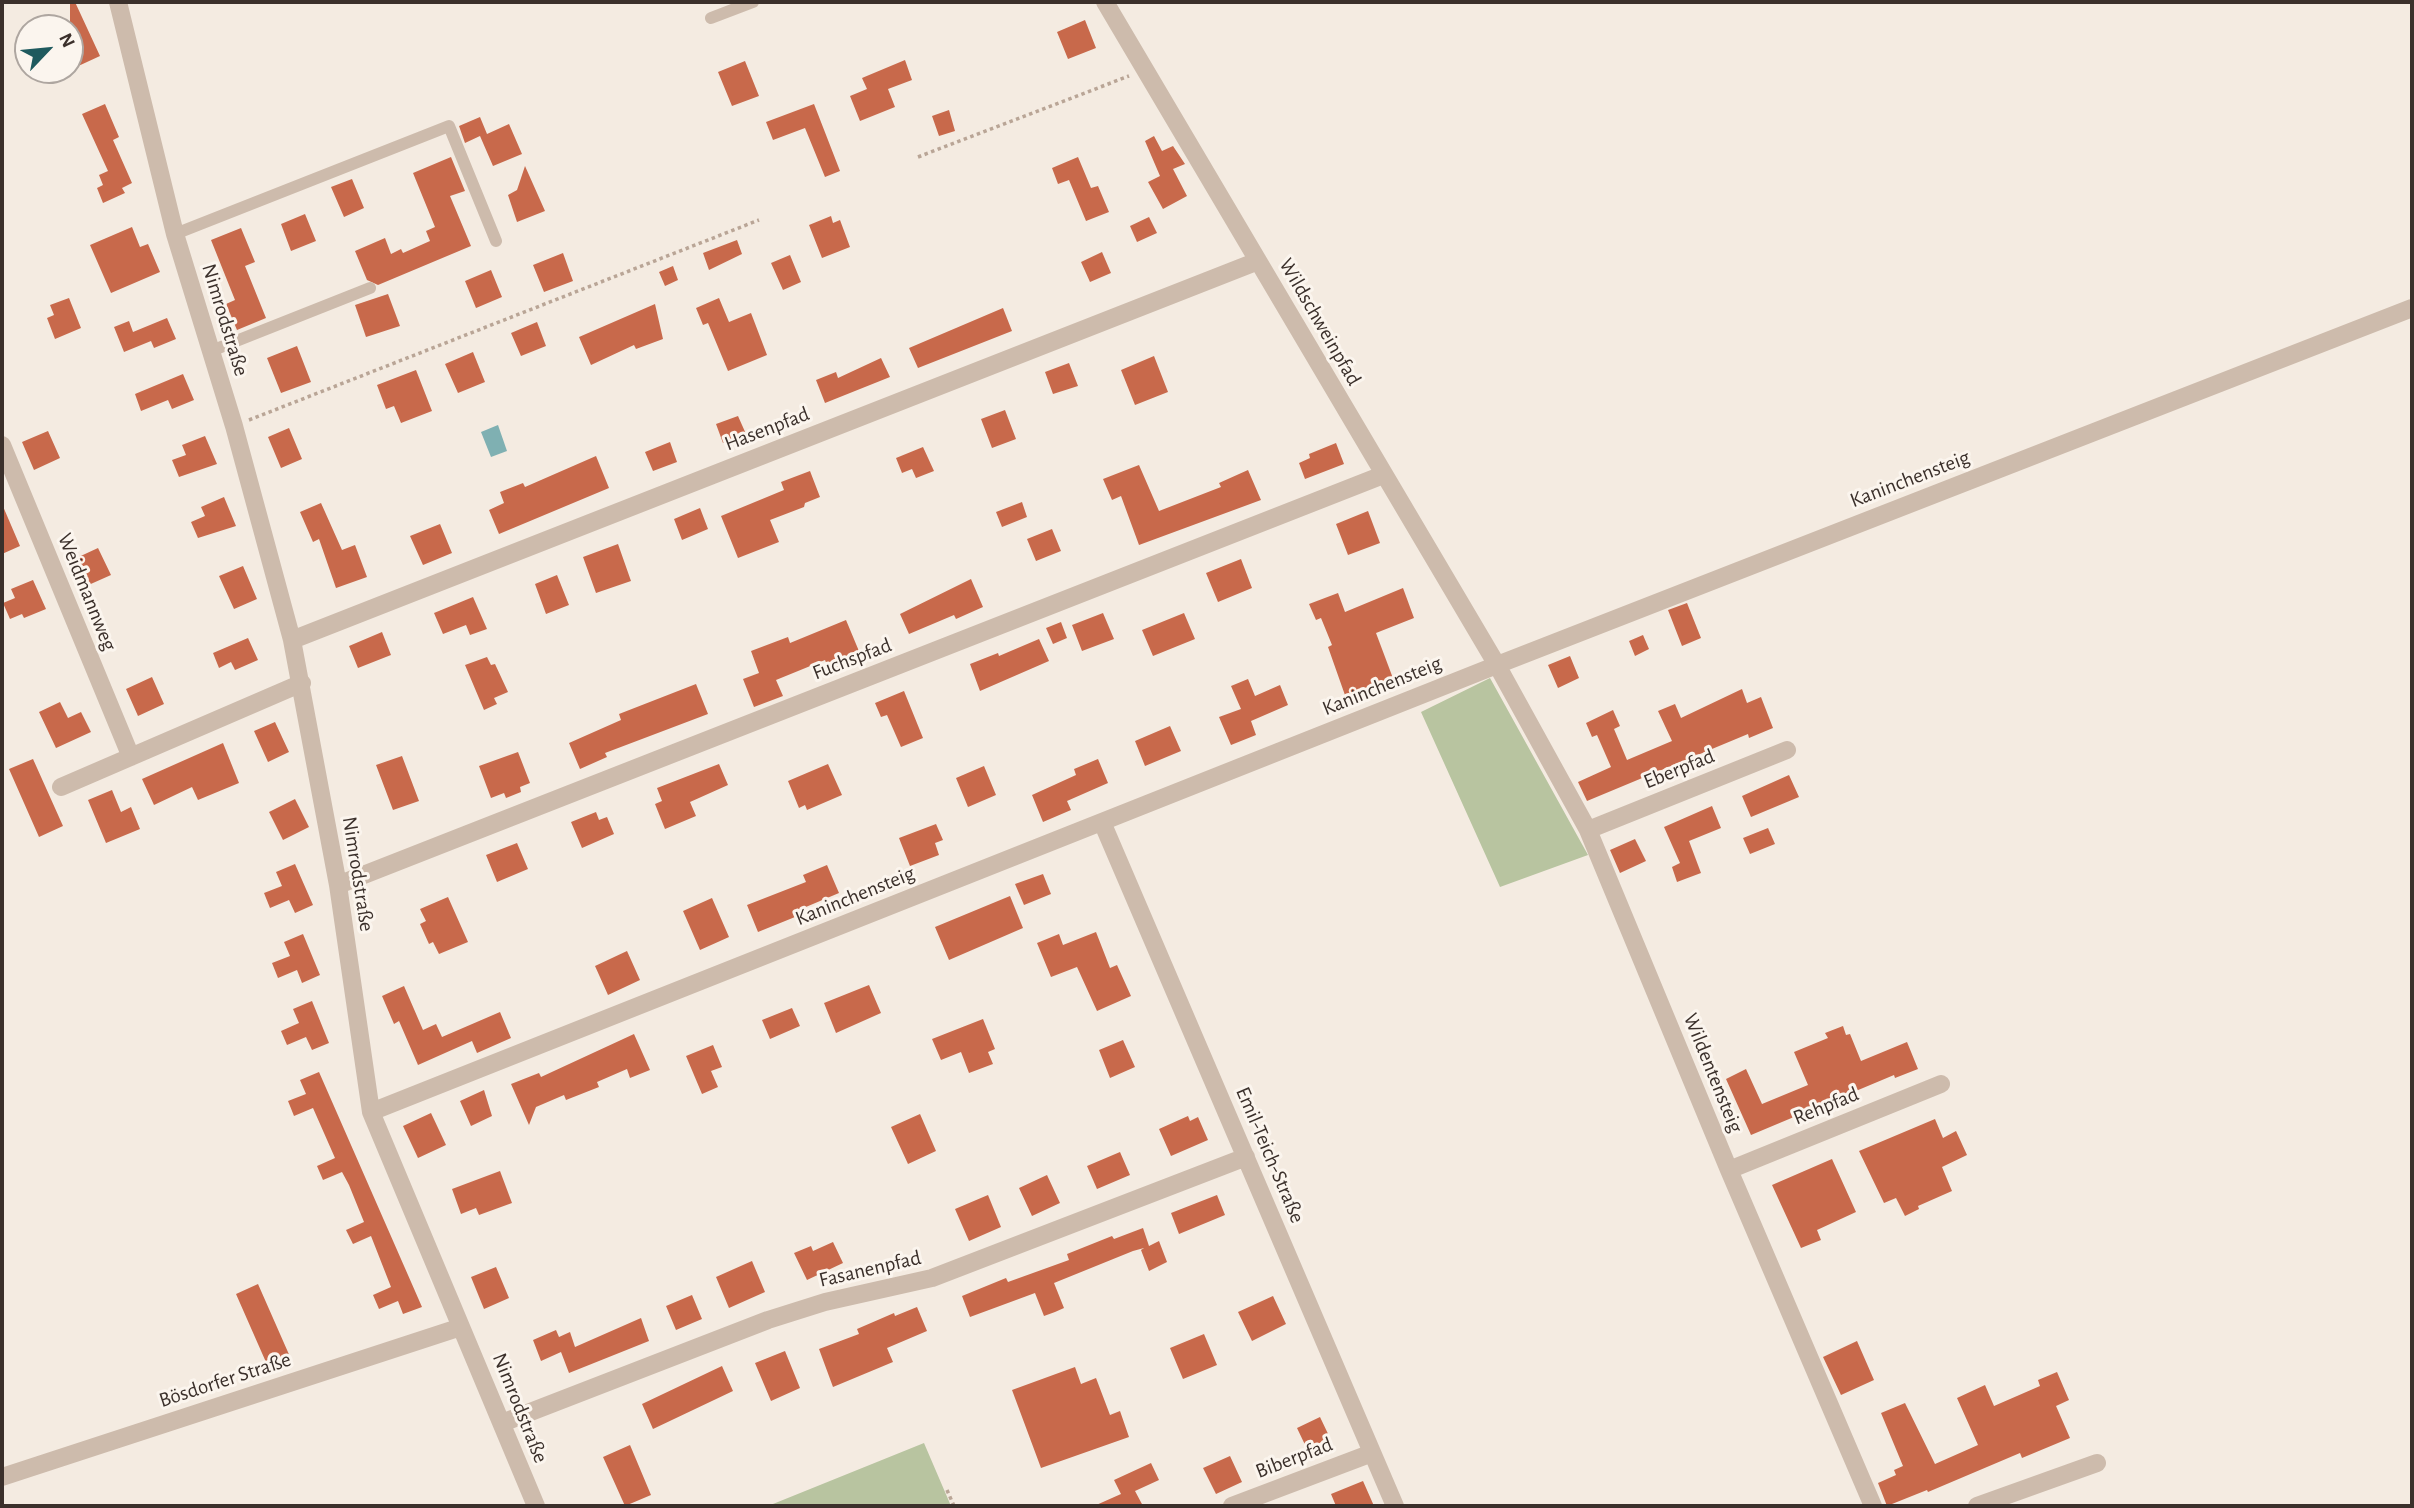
<!DOCTYPE html>
<meta charset="utf-8">
<style>
body{margin:0}
#map{position:relative;width:2414px;height:1508px;overflow:hidden;background:#f4ebe1;font-family:"Alegreya Sans",sans-serif}
canvas{display:block}
.frame{position:absolute;inset:0;border:4px solid #3b302b;pointer-events:none}
.north{position:absolute;left:14px;top:14px;width:70px;height:70px;box-sizing:border-box;background:#fbf5ee;border:2px solid #aea6a0;border-radius:50%;rotate:64deg;font-size:19px;font-weight:700;line-height:28px;text-align:center;color:#3b302b}
.north::after{content:'';display:block;margin:auto;width:24px;height:32px;background:#1f5a5e;clip-path:polygon(50% 0,100% 100%,50% 72%,0 100%)}
</style>
<div id="map">
<canvas width="2414" height="1508"></canvas>
<div class="frame"></div>
<div class="north">N</div>
</div>
<script>
const ctx = document.querySelector('canvas').getContext('2d');
ctx.lineJoin = 'round';
function paint(path, color) {
  ctx.fillStyle = color;
  ctx.fill(path, 'evenodd');
}
function toPath(rows) {
  const path = new Path2D();
  for (const r of rows) {
    path.moveTo(r[0], r[1]);
    for (let i = 2; i < r.length; i += 2) path.lineTo(r[i], r[i + 1]);
  }
  return path;
}
function stroke(path, color, width, dash) {
  ctx.strokeStyle = color;
  ctx.lineWidth = width;
  ctx.lineCap = dash ? 'butt' : 'round';
  ctx.setLineDash(dash || []);
  ctx.stroke(path);
}
function drawText(font, color, halo, rows, align = 'center') {
  ctx.font = font + ' "Alegreya Sans",sans-serif';
  ctx.lineWidth = 6;
  ctx.setLineDash([]);
  ctx.textBaseline = 'middle';
  ctx.strokeStyle = halo;
  ctx.fillStyle = color;
  for (const [text, x, y, turn = 0] of rows) {
    ctx.save();
    ctx.translate(x, y);
    ctx.rotate((+turn || 0) * Math.PI / 180);
    ctx.textAlign = isNaN(turn) ? turn : align;
    if (halo) ctx.strokeText(text, 0, 0);
    ctx.fillText(text, 0, 0);
    ctx.restore();
  }
}
paint(toPath([
 [1490,678,1588,855,1500,887,1421,712],
 [924,1443,951,1506,768,1506]
]), '#b8c4a0');
paint(toPath([
 [498,425,507,451,491,457,481,432]
]), '#7fb0b2');
paint(toPath([
 [70,2,75,2,100,56,74,68,70,59],
 [1085,20,1096,48,1068,59,1057,32],
 [905,60,912,80,888,89,895,107,860,121,850,96,867,89,862,78],
 [745,61,759,96,732,106,718,72],
 [105,104,119,137,113,140,132,183,122,188,125,193,103,203,97,188,103,185,99,175,108,171,82,114],
 [814,104,840,171,825,177,805,128,773,140,766,122],
 [949,110,955,131,939,136,932,116],
 [480,117,487,134,509,124,522,154,493,166,480,136,465,143,459,126],
 [1154,136,1162,151,1173,146,1185,164,1173,169,1187,196,1163,209,1148,182,1160,176,1145,141],
 [451,157,465,191,450,196,471,246,378,285,367,280,355,251,385,238,391,254,401,249,403,253,430,241,426,231,435,227,413,173],
 [1078,157,1091,188,1098,186,1109,212,1086,221,1069,180,1058,184,1052,168],
 [525,166,545,211,517,222,508,195,517,190],
 [352,179,364,208,344,217,331,187],
 [305,214,316,241,291,251,281,224],
 [831,216,833,223,840,220,850,247,822,258,809,225],
 [1149,217,1157,233,1137,242,1130,226],
 [132,227,140,247,148,244,160,272,111,293,90,245],
 [241,228,255,262,245,266,266,318,237,330,226,304,235,300,211,240],
 [737,240,742,254,709,270,703,253],
 [1102,252,1111,273,1090,282,1081,262],
 [563,253,573,281,544,292,533,265],
 [790,255,801,282,783,290,771,263],
 [673,266,678,280,665,286,659,272],
 [491,270,502,297,476,308,465,281],
 [388,294,400,326,366,337,355,305],
 [69,298,81,328,55,339,47,318,54,315,50,305],
 [719,298,729,322,751,313,767,355,728,371,708,323,703,325,696,308],
 [655,304,663,339,636,349,634,345,591,365,579,337],
 [1003,308,1012,331,918,368,909,348],
 [167,318,176,339,154,348,151,341,124,352,114,327,129,321,133,332],
 [537,322,546,346,521,356,511,333],
 [297,346,311,382,281,393,267,358],
 [473,352,485,382,458,393,445,364],
 [1154,356,1168,392,1135,405,1121,370],
 [881,358,890,377,825,403,816,380,836,372,838,378],
 [1069,363,1078,386,1053,394,1045,372],
 [416,370,432,411,401,423,394,406,386,409,377,385],
 [183,374,194,400,172,409,168,400,141,411,135,394],
 [1005,410,1016,439,992,448,981,419],
 [738,416,746,434,723,443,716,424],
 [289,428,302,459,281,468,268,437],
 [48,431,60,458,34,470,22,442],
 [205,436,217,464,179,477,172,460,186,455,182,445],
 [670,442,677,462,653,471,645,452],
 [1336,443,1344,464,1305,479,1299,463,1310,458,1309,454],
 [923,447,934,471,916,478,912,469,902,473,896,458],
 [596,456,609,488,499,534,489,510,504,503,500,492,523,483,525,487],
 [1139,465,1159,511,1221,487,1219,483,1248,470,1261,500,1139,545,1121,496,1112,500,1103,479],
 [810,471,820,497,805,503,804,507,770,520,779,542,738,558,721,516,784,490,781,482],
 [224,497,236,526,198,538,191,522,205,516,201,507],
 [1022,502,1027,517,1002,527,996,512],
 [321,503,342,550,355,545,367,577,336,588,319,539,313,542,300,512],
 [2,504,20,546,2,554],
 [700,508,708,529,682,540,674,519],
 [1368,511,1380,543,1348,555,1336,524],
 [440,524,452,553,423,565,410,536],
 [1052,529,1061,551,1036,561,1027,539],
 [618,544,631,581,596,593,583,557],
 [98,548,111,575,84,587,72,560],
 [1241,559,1252,588,1218,602,1206,573],
 [243,566,257,599,234,609,219,576],
 [557,575,569,605,546,614,535,584],
 [971,579,983,607,956,619,954,615,909,634,900,614],
 [33,580,46,609,24,618,22,614,10,619,3,603,15,598,11,589],
 [1403,588,1414,618,1376,633,1394,681,1346,698,1328,647,1332,645,1321,618,1316,620,1309,604,1338,593,1345,612],
 [473,597,487,629,470,635,466,625,443,634,434,613],
 [1687,603,1701,638,1682,646,1668,610],
 [1103,613,1114,639,1082,651,1072,625],
 [1184,613,1195,639,1153,656,1142,630],
 [846,620,861,656,853,659,855,664,839,671,837,666,829,670,825,660,776,680,783,696,754,707,743,679,759,673,751,651,788,637,790,643],
 [1061,622,1067,638,1053,644,1046,628],
 [382,632,391,655,358,668,349,646],
 [1643,635,1649,649,1635,656,1629,641],
 [248,638,258,660,235,670,231,662,219,668,213,653],
 [1039,639,1049,661,980,691,970,664,998,653,999,656],
 [1570,656,1579,678,1558,688,1548,665],
 [487,657,491,665,495,664,508,692,494,698,497,704,484,710,465,665],
 [152,677,164,704,138,716,126,689],
 [1248,679,1255,696,1280,685,1288,705,1251,721,1256,735,1231,745,1219,717,1241,709,1231,686],
 [696,684,708,714,605,753,607,757,580,769,569,743,621,720,619,714],
 [1742,689,1747,703,1761,697,1773,728,1749,738,1748,734,1587,801,1578,782,1611,767,1597,735,1592,737,1586,723,1613,710,1620,726,1614,729,1627,760,1672,741,1658,711,1675,704,1681,718],
 [904,691,923,738,901,747,887,715,881,717,875,703],
 [60,702,68,718,81,712,91,732,56,748,39,712],
 [275,722,289,752,268,762,254,731],
 [1170,726,1181,751,1145,766,1135,741],
 [223,743,239,783,198,800,192,787,154,805,142,779],
 [518,752,530,783,520,787,521,792,506,798,504,793,491,798,479,766],
 [402,756,419,801,393,810,376,765],
 [33,759,63,826,39,837,9,769],
 [1098,759,1108,783,1067,801,1071,810,1043,822,1032,795,1076,775,1074,769],
 [719,764,728,785,690,802,696,816,665,829,655,804,662,801,657,788],
 [828,764,842,795,807,810,805,805,799,808,788,781],
 [984,766,996,795,968,807,956,778],
 [1789,775,1799,797,1751,817,1742,796],
 [112,790,121,812,131,807,140,829,106,843,88,800],
 [295,799,309,827,283,840,269,812],
 [1712,806,1721,828,1689,841,1701,873,1677,882,1672,867,1680,863,1664,827],
 [596,812,599,820,607,817,614,834,582,848,571,822],
 [936,824,943,840,935,843,939,855,910,866,899,838],
 [1768,828,1775,844,1750,854,1743,838],
 [1635,839,1646,861,1620,873,1610,850],
 [517,843,528,869,497,882,486,855],
 [295,864,313,905,295,913,289,900,270,908,264,893,282,886,276,872],
 [827,865,839,893,794,912,795,917,758,932,747,905,806,882,803,875],
 [1043,874,1051,894,1024,905,1015,884],
 [1010,896,1023,928,949,960,935,927],
 [448,897,468,942,439,954,433,942,429,944,420,924,426,921,420,909],
 [712,898,729,937,700,950,683,911],
 [1096,932,1110,968,1117,965,1131,996,1097,1011,1077,967,1051,977,1037,943,1059,934,1063,945],
 [303,934,320,975,302,983,297,970,278,978,272,963,290,956,284,942],
 [627,951,640,980,608,995,595,966],
 [869,985,881,1013,836,1033,824,1003],
 [404,986,423,1030,436,1024,442,1037,500,1012,511,1038,477,1053,472,1041,418,1065,399,1021,394,1024,382,996],
 [312,1001,329,1043,312,1050,306,1037,287,1045,281,1031,299,1023,293,1009],
 [792,1008,800,1026,770,1039,762,1020],
 [983,1019,995,1049,988,1052,993,1064,969,1073,961,1052,941,1060,932,1039],
 [1843,1026,1846,1035,1850,1034,1861,1061,1907,1042,1918,1069,1895,1078,1894,1075,1751,1135,1726,1079,1746,1069,1762,1104,1808,1085,1794,1052,1828,1038,1825,1033],
 [634,1034,650,1070,630,1078,627,1069,597,1082,599,1087,566,1100,564,1095,536,1107,529,1125,511,1084,539,1073,541,1077],
 [1123,1040,1135,1067,1110,1078,1099,1050],
 [713,1045,722,1067,711,1071,718,1087,702,1094,686,1056],
 [319,1072,422,1307,403,1314,398,1301,379,1309,373,1295,391,1287,371,1236,353,1244,346,1230,364,1222,349,1185,342,1172,323,1180,317,1166,335,1158,313,1108,294,1116,288,1101,306,1094,300,1080],
 [484,1090,492,1116,471,1126,460,1101],
 [431,1113,446,1145,418,1158,403,1126],
 [920,1114,936,1151,908,1164,891,1127],
 [1188,1116,1190,1121,1198,1117,1208,1140,1171,1156,1159,1129],
 [1935,1119,1943,1138,1956,1131,1967,1155,1942,1167,1952,1191,1918,1206,1919,1209,1905,1216,1896,1198,1884,1203,1859,1151],
 [1120,1152,1130,1175,1097,1189,1087,1166],
 [1832,1159,1856,1212,1817,1230,1821,1240,1801,1248,1772,1185],
 [500,1171,512,1203,479,1215,476,1208,461,1214,452,1189],
 [1047,1175,1060,1203,1032,1216,1019,1188],
 [988,1195,1001,1227,969,1241,955,1209],
 [1217,1195,1225,1215,1179,1234,1171,1213],
 [1143,1228,1149,1246,1159,1241,1167,1262,1149,1271,1141,1250,1144,1248,1133,1251,1054,1283,1064,1308,1055,1312,1044,1316,1035,1293,970,1317,962,1296,1006,1278,1008,1282,1069,1260,1067,1254,1112,1236,1114,1239],
 [833,1242,843,1263,807,1280,794,1253,811,1246,813,1251],
 [752,1261,765,1292,729,1308,716,1277],
 [496,1267,509,1298,484,1309,471,1277],
 [258,1284,291,1359,269,1369,236,1294],
 [692,1295,702,1319,676,1330,666,1306],
 [1273,1296,1286,1324,1252,1341,1238,1312],
 [917,1307,927,1331,887,1348,893,1362,833,1387,819,1349,859,1334,857,1329,894,1313,895,1316],
 [641,1318,649,1341,569,1373,561,1352,541,1361,533,1340,556,1330,559,1337,570,1332,575,1347],
 [1204,1334,1217,1365,1183,1379,1170,1348],
 [1857,1341,1874,1380,1841,1395,1823,1357],
 [785,1351,800,1388,771,1401,755,1363],
 [722,1366,733,1391,653,1429,642,1404],
 [1075,1367,1081,1384,1096,1378,1110,1415,1120,1411,1129,1437,1041,1468,1012,1390],
 [2057,1372,2069,1400,2056,1406,2070,1438,2022,1458,2020,1453,1928,1492,1927,1490,1887,1506,1878,1483,1896,1475,1894,1470,1903,1466,1881,1413,1905,1403,1935,1464,1978,1445,1957,1398,1985,1385,1994,1406,2040,1386,2038,1380],
 [1320,1417,1330,1438,1307,1449,1297,1428],
 [630,1445,651,1495,625,1506,603,1457],
 [1230,1456,1242,1482,1216,1494,1203,1468],
 [1151,1463,1159,1480,1135,1491,1143,1506,1094,1506,1121,1494,1114,1480],
 [1363,1481,1374,1506,1336,1506,1331,1494]
]), '#c8694b');
stroke(toPath([
 [918,157,1129,76],
 [249,420,759,220],
 [947,1490,954,1506]
]), '#b9a596', 3.5, [3.5, 3.5]);
stroke(toPath([
 [711,18,753,2],
 [175,234,449,126,496,241],
 [211,351,370,288]
]), '#cdbbac', 12);
stroke(toPath([
 [118,2,175,234,234,426,292,640,338,885,371,1112,536,1506],
 [1105,2,1497,665,1588,830,1729,1170,1873,1506],
 [2,445,131,757],
 [292,640,1258,261],
 [61,787,302,683],
 [1102,822,1395,1506],
 [1588,830,1787,750],
 [338,885,1383,475],
 [371,1112,1497,665,2412,308],
 [1729,1170,1941,1084],
 [502,1423,768,1320,825,1302,932,1278,1246,1157],
 [2,1477,461,1327],
 [1232,1506,1372,1453],
 [1977,1506,2097,1463]
]), '#cdbbac', 18);
drawText('21px', '#3b302b', '#fbf5ee', [
 ["Nimrodstraße",225,320,73],
 ["Wildschweinpfad",1320,322,60],
 ["Hasenpfad",767,429,-21],
 ["Kaninchensteig",1910,479,-21],
 ["Weidmannweg",87,592,68],
 ["Fuchspfad",852,659,-21],
 ["Kaninchensteig",1382,686,-22],
 ["Eberpfad",1679,769,-22],
 ["Nimrodstraße",358,874,81],
 ["Kaninchensteig",855,896,-22],
 ["Wildentensteig",1713,1073,68],
 ["Rehpfad",1826,1106,-22],
 ["Emil-Teich-Straße",1270,1155,67],
 ["Fasanenpfad",870,1269,-13],
 ["Bösdorfer Straße",225,1380,-18],
 ["Nimrodstraße",520,1408,68],
 ["Biberpfad",1294,1458,-21]
]);
</script>
